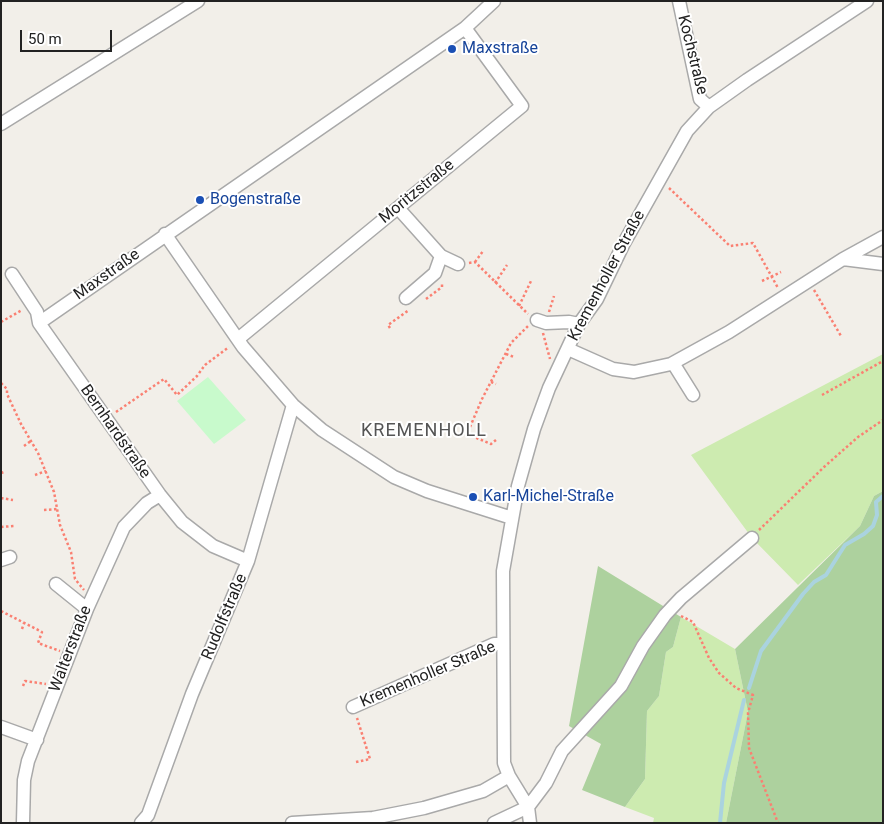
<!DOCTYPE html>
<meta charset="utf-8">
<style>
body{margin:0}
#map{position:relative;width:884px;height:824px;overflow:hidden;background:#f2efe9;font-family:Roboto,sans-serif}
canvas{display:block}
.frame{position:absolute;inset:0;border:2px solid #222;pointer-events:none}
.scale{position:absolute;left:20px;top:30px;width:92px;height:22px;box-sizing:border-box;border:2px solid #222;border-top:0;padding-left:6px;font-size:15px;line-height:18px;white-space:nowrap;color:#222;-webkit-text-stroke:4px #fff;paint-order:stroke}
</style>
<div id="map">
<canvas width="884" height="824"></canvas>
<div class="frame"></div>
<div class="scale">50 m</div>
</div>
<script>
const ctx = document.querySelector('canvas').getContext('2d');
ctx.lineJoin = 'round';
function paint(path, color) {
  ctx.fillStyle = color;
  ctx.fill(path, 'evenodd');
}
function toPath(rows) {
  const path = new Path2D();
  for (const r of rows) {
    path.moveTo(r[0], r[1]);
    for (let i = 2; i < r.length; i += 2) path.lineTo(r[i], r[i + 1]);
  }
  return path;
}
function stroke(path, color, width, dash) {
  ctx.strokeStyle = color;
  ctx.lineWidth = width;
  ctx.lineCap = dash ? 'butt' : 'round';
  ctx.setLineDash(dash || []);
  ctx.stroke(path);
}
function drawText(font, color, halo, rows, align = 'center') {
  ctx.font = font + ' Roboto,sans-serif';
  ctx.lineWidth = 4;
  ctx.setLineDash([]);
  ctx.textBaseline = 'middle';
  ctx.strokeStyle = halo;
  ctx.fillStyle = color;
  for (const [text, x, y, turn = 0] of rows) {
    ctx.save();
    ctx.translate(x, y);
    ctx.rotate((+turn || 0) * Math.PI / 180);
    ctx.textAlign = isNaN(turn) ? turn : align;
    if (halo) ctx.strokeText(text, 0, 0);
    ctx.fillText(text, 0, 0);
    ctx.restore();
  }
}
paint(toPath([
 [883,354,883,491,874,496,860,526,798,585,752,538,691,455],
 [681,617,735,649,748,712,726,823,653,823,654,818,625,807,645,779,647,711,659,696,666,652,673,647]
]), '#cdebb0');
paint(toPath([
 [883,491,883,823,726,823,748,712,735,649,860,526,874,496],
 [598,566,681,617,673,647,666,652,659,696,647,711,645,779,625,807,582,790,601,744,569,726]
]), '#add19e');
paint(toPath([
 [208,377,246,420,214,444,177,401]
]), '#c8facc');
stroke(toPath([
 [749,688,761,651,803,594,814,582,826,575,845,545,864,534,873,526,877,515,876,502,883,496],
 [720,823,724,783,744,700]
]), '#aad3df', 4);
const minor = toPath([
 [679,1,700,99,709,107],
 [1,124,198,1],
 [398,208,441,256,458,264],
 [165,234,243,347,293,405,322,430,394,477,427,491,512,518],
 [843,259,883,264],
 [12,274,37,312,39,323,160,495,182,522,213,546,248,561],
 [406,298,435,273,441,256],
 [537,320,546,323,569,322,579,324],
 [39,323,465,28,494,1],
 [238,339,522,106,465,28],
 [568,349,613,369,634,372,671,364,729,332,843,259,883,237],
 [673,363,693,395],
 [1,560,10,557],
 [56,584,87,609],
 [353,707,494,644,503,644],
 [1,727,37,740],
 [23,823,24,780,28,761,87,609,124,527,147,503,160,495],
 [141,823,148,815,192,694,248,561,293,405],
 [292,823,373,818,424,808,483,791,509,776],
 [494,823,528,807,546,783,562,751,621,686,643,646,665,615,681,598,752,538],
 [530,823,528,807,509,776,504,763,503,571,518,486,534,429,549,388,579,324,597,299,624,243,687,131,709,107,747,80,867,1]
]);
stroke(minor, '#a9a9a9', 15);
stroke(toPath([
 [669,188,730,246,753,243,778,288],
 [475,262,483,251],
 [469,263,475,262,528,314],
 [762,281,781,272],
 [495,283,507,265],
 [814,290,841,336],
 [426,299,442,287,442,282],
 [519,306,531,281],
 [549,312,554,296],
 [1,322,22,310],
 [390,328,388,325,409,310],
 [543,333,550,359],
 [506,354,514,357],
 [491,382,496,384],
 [1,383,7,389,7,394,21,424,38,453,54,492,60,525,71,552,75,579,84,590],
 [822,395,883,361],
 [116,412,164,379,177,395,197,376,205,365,229,347],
 [496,440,491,444,467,434,482,399,511,343,528,326],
 [24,446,31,441],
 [1,473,4,472],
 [35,475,46,471],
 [1,498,13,500],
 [44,510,58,509],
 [1,527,14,526],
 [759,530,824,467,858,437,883,420],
 [1,611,42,632,38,643,60,651],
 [681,616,693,622,709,658,719,673,736,688,753,695,748,713,749,748,778,823],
 [22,629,24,623],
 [23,686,25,681,46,684],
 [356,762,370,759,357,718]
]), '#fa8072', 2.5, [2.5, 2.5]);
stroke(minor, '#fff', 12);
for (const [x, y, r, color] of [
 [452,49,5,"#1a4fb4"],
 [200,200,5,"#1a4fb4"],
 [473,497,5,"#1a4fb4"]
]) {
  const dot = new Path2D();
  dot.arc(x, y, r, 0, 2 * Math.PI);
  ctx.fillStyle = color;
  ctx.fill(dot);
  stroke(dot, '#fff', 2);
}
drawText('16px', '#164399', '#fff', [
 ["Maxstraße",462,49],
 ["Bogenstraße",210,200],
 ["Karl-Michel-Straße",483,497]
], 'left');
drawText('16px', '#222', '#fff', [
 ["Kochstraße",692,55,76],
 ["Moritzstraße",417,192,-39],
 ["Maxstraße",107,275,-35],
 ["Kremenholler Straße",607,276,-62],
 ["Bernhardstraße",115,432,55],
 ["Rudolfstraße",225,617,-67],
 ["Walterstraße",71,649,-69],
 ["Kremenholler Straße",428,675,-23]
]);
ctx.letterSpacing = '1px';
drawText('18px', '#555', '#fff', [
 ["KREMENHOLL",424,431]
]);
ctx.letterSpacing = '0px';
</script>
